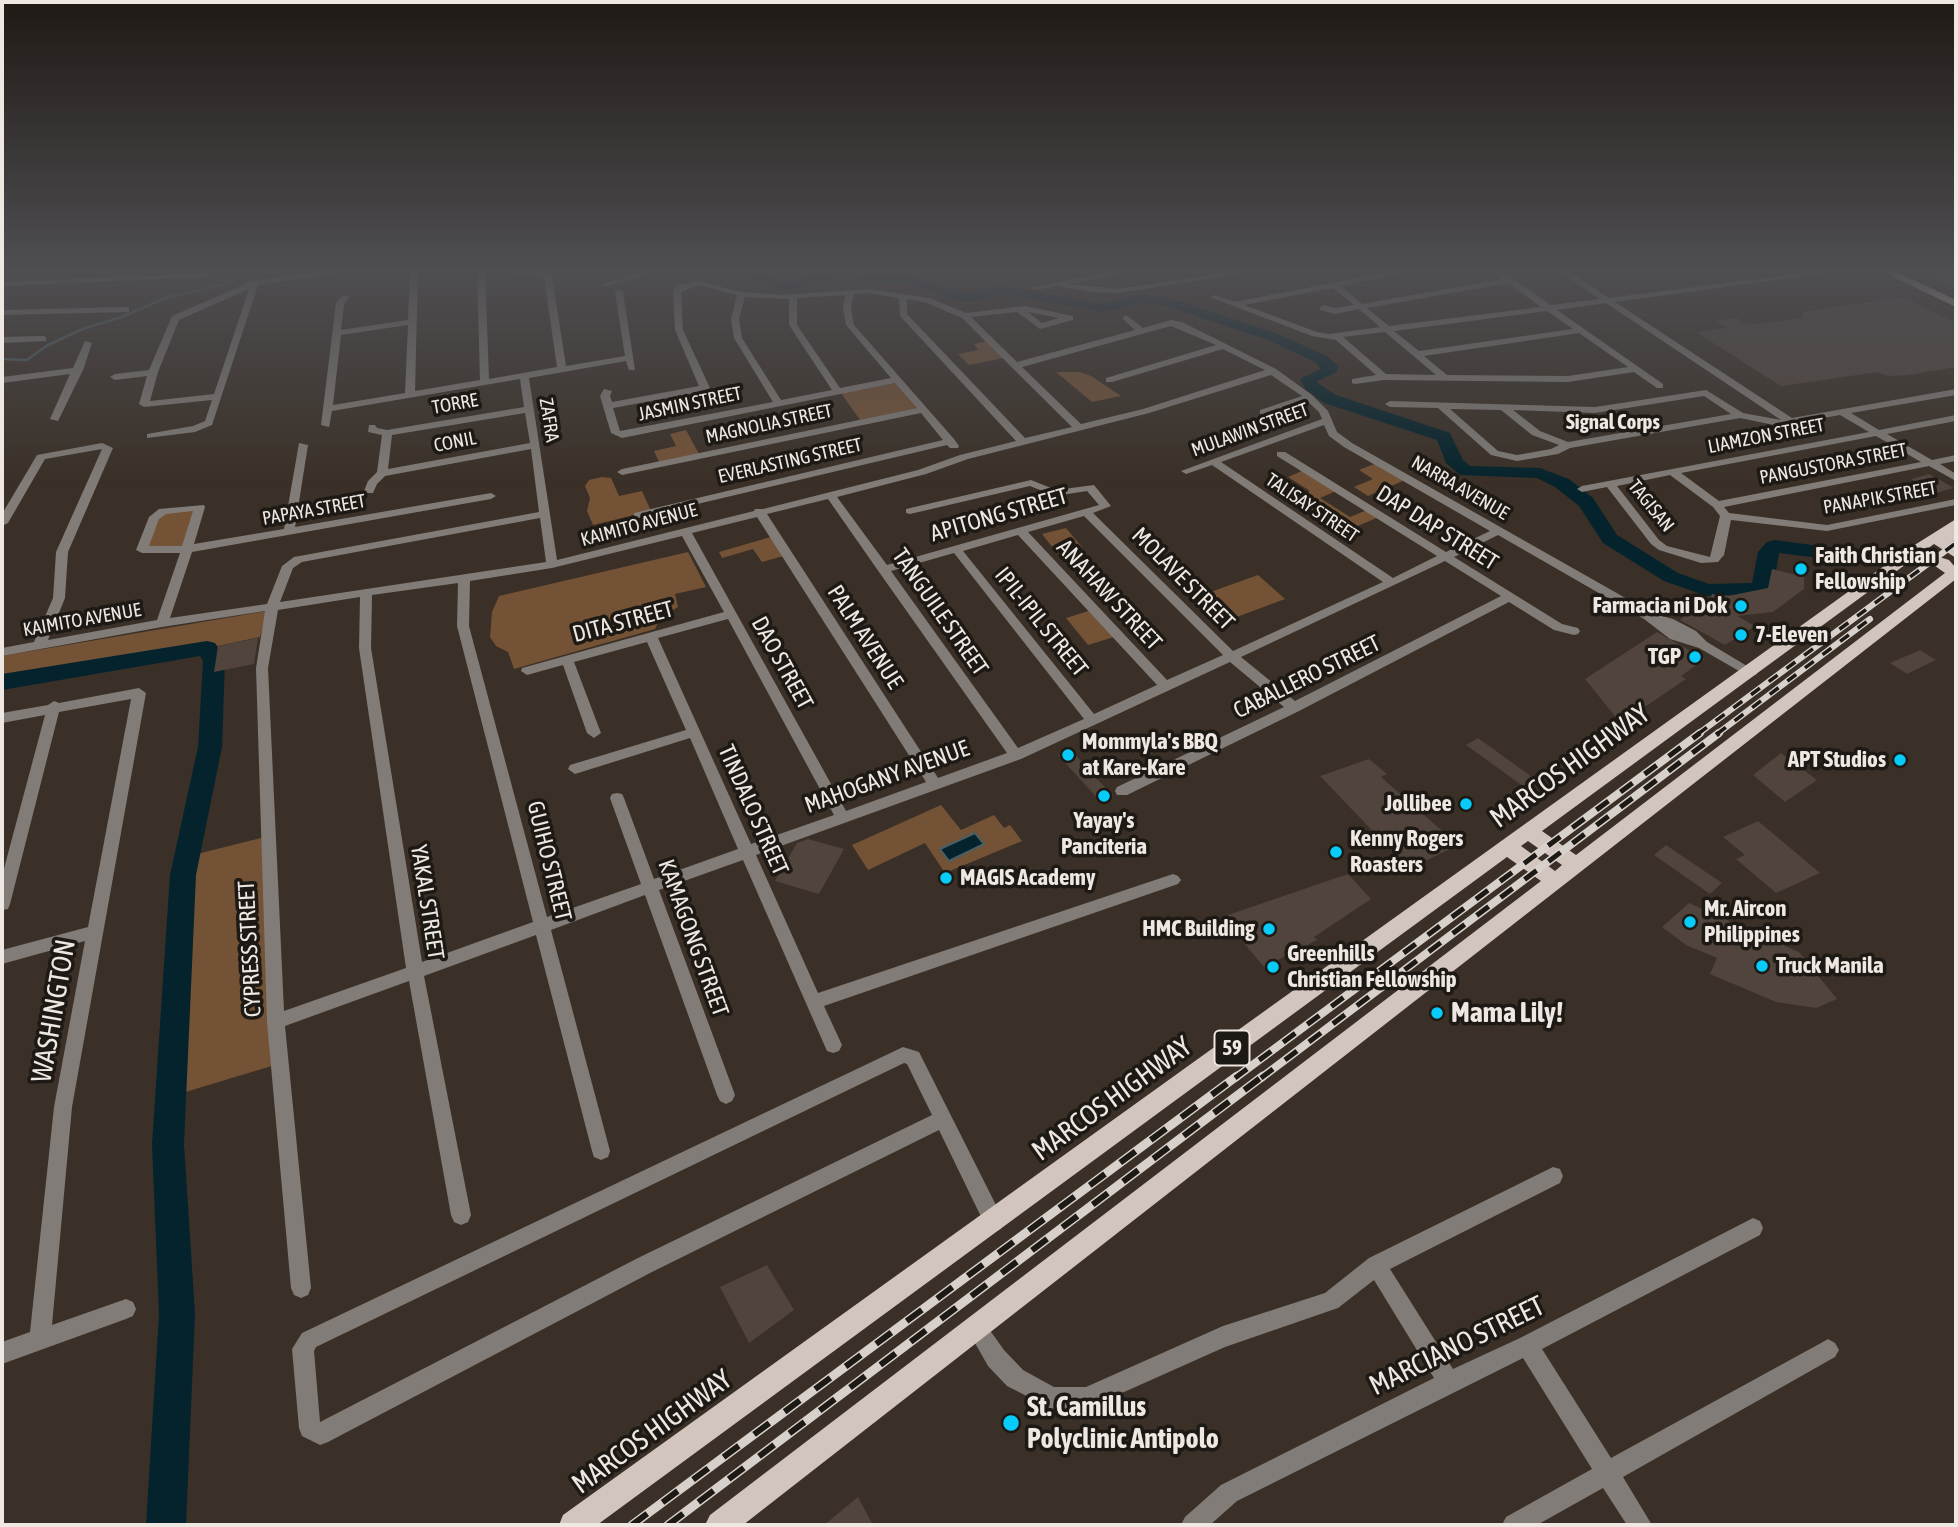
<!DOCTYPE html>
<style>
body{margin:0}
#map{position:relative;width:1958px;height:1527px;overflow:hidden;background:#3a3027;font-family:"Asap Condensed",sans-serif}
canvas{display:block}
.frame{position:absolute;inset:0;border:4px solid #eee7e2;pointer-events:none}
</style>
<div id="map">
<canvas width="1958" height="1527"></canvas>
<div class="frame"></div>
</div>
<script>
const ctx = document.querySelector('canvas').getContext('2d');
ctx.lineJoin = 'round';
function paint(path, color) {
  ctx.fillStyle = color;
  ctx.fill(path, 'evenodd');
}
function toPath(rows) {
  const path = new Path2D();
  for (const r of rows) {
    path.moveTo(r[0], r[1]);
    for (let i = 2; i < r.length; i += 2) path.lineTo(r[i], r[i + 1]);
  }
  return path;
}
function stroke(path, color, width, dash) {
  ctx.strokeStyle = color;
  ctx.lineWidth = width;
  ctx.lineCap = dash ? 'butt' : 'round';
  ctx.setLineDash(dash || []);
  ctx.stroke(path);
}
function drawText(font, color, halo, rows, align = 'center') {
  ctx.font = font + ' "Asap Condensed",sans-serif';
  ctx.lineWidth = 7;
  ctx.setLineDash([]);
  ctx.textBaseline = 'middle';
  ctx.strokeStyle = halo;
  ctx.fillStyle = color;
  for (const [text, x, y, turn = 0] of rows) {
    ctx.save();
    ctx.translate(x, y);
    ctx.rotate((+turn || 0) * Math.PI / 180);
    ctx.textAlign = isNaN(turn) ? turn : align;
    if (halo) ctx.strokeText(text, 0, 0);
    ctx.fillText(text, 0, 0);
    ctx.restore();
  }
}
paint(toPath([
 [991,340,1008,357,969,365,958,354,978,350,974,344],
 [1056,372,1080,372,1091,376,1121,396,1092,402],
 [896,383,917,408,860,420,841,393],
 [686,430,699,454,660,464,654,451,676,446,670,434],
 [1377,463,1405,480,1368,496,1354,487,1373,479,1359,470],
 [1304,470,1336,491,1320,498,1350,517,1367,510,1379,517,1341,533,1291,499,1310,491,1288,477],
 [602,477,611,478,619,496,642,491,651,511,593,525,587,511,590,498,585,486,589,480],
 [173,509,197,509,185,548,146,548,156,517],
 [1066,528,1082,547,1058,554,1042,534],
 [774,536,787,555,762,562,753,549,722,558,719,552],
 [688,552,706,587,675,594,678,607,660,618,655,629,514,669,508,652,496,646,490,637,492,612,499,596],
 [1258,575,1285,599,1218,624,1191,599],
 [1092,610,1114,637,1088,645,1066,618],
 [267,611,260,637,218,646,211,642,2,675,2,656],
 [941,805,961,830,994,815,1004,828,1010,825,1022,841,945,873,925,843,868,870,852,845],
 [273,835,285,1062,172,1096,172,970,181,858]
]), '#745235');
const water = toPath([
 [975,833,984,844,949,861,940,849,975,833]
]);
paint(water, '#05232c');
stroke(water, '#4b5e63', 2);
stroke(toPath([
 [2,359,27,360,46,346,85,328,122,317,165,298,226,284,253,270]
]), '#4b5e63', 2.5);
paint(toPath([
 [726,270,748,270,785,282,834,271,910,275,962,293,1001,286,1103,304,1139,295,1166,297,1278,334,1327,356,1338,366,1337,372,1317,381,1319,384,1336,395,1450,433,1463,460,1470,466,1540,468,1569,479,1593,498,1617,535,1678,573,1709,584,1752,583,1758,552,1767,542,1774,540,1866,552,1876,558,1866,564,1779,553,1774,584,1763,594,1707,596,1664,581,1603,543,1579,506,1555,487,1537,478,1460,475,1446,463,1437,440,1324,403,1306,390,1300,379,1321,369,1315,362,1268,340,1159,304,1140,303,1103,312,1001,294,976,301,960,301,908,283,874,283,856,278,834,279,784,290,726,270],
 [207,641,215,643,225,661,222,747,196,875,184,1144,195,1314,186,1525,146,1525,159,1314,152,1144,170,875,198,747,203,661,200,656,2,690,2,674,207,641]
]), '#05232c');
paint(toPath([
 [1913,270,1956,270,1956,290],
 [1903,297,1956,323,1956,367,1908,375,1888,376,1878,372,1781,386,1696,332,1726,328,1715,321,1736,318,1748,325,1782,321,1803,318,1803,312],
 [1929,474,1954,488,1936,493,1911,479],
 [1772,569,1804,577,1804,589,1773,612,1737,616,1755,626,1725,645,1680,620,1701,602,1707,605,1712,594,1728,596,1768,588],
 [1657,632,1705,659,1681,676,1686,679,1636,713,1641,720,1626,730,1585,679],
 [258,638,254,664,214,672,218,646],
 [1920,650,1936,660,1907,674,1890,663],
 [1478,738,1539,782,1527,789,1466,745],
 [1070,749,1090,771,1113,796,1100,801,1058,755],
 [1781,753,1817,780,1785,802,1753,775],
 [1369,759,1387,774,1381,777,1458,845,1409,869,1320,776],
 [1758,821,1820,873,1776,893,1736,859,1745,855,1723,837],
 [808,839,844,849,819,894,775,881,797,843],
 [1666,845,1722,883,1710,894,1654,855],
 [1348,874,1371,899,1314,937,1317,940,1264,967,1222,917],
 [1689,903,1799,952,1837,999,1816,1008,1776,1002,1710,974,1717,958,1686,945,1662,927],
 [767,1265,794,1310,749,1343,720,1287],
 [858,1497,873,1525,824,1525]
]), '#50443c');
paint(toPath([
 [333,270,357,270,258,285,212,425,195,432,147,438,147,434,193,426,205,421,212,400,144,407,139,404,147,376,115,380,110,377,115,374,149,370,172,316,252,281,333,270],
 [249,289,214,394,150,401,158,372,179,320,249,289],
 [410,270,418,270,415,391,480,380,477,270,485,270,489,379,557,367,544,277,487,270,543,272,543,270,551,270,566,366,625,356,615,292,619,290,623,292,635,370,629,370,626,361,529,378,557,560,754,511,755,509,763,509,918,470,960,455,1016,441,900,316,899,298,868,293,854,294,851,308,854,325,954,439,959,446,958,448,950,448,947,445,638,518,634,517,634,513,943,440,921,413,622,475,617,472,622,469,917,408,895,383,622,438,611,433,600,396,604,389,612,391,610,396,612,402,699,386,675,330,673,291,678,285,699,281,742,292,782,295,868,289,930,298,966,313,1025,306,1073,316,1073,320,1040,329,1017,312,971,317,1017,362,1135,330,1122,318,1126,315,1143,328,1171,320,1182,322,1276,369,1312,395,1328,411,1337,432,1352,443,1652,613,1673,619,1696,631,1707,642,1757,672,1756,675,1746,675,1699,648,1670,639,1644,619,1498,535,1454,557,1562,624,1578,628,1580,631,1578,634,1574,635,1554,630,1509,602,1299,711,1127,795,1117,795,1115,791,1117,787,1284,707,1230,662,1021,759,756,855,818,993,1173,874,1178,876,1181,880,1178,884,824,1006,842,1045,839,1051,833,1053,827,1051,743,860,659,890,735,1095,732,1101,726,1104,720,1101,717,1095,645,895,551,930,610,1151,608,1157,601,1160,594,1157,592,1151,536,935,424,976,471,1215,468,1222,461,1225,454,1222,451,1215,409,981,285,1026,311,1288,308,1295,301,1298,294,1295,291,1288,267,1022,256,668,265,611,162,627,2,656,2,648,34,642,53,598,56,552,102,449,45,459,8,523,2,526,2,514,37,455,102,443,113,448,68,552,65,598,48,640,157,620,180,553,142,553,136,550,149,517,159,509,204,505,205,507,194,544,284,529,299,443,308,445,295,527,491,493,496,496,491,499,192,552,170,618,267,604,282,566,294,557,539,512,531,449,385,476,377,484,373,493,365,493,364,491,368,481,377,472,382,435,368,432,369,425,375,425,377,428,387,430,524,407,520,379,332,411,329,427,321,425,336,303,343,295,350,297,344,304,341,330,408,320,410,270],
 [699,285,737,295,731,319,734,338,773,402,620,431,613,408,705,391,710,388,683,330,681,292,699,285],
 [845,295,843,308,846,325,891,378,840,388,797,325,797,298,845,295],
 [745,297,789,299,789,325,832,390,781,400,742,338,739,319,745,297],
 [907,299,925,302,962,318,1072,427,1025,438,907,314,907,299],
 [1028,312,1059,318,1042,323,1028,312],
 [408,325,405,393,333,405,341,335,408,325],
 [1171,326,1216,345,1106,378,1106,382,1112,382,1223,349,1265,370,1143,409,1081,424,1022,367,1171,326],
 [1271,375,1302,396,1260,410,1260,414,1266,414,1307,401,1319,412,1322,419,1181,471,1186,474,1212,465,1383,582,1233,651,1093,513,1111,506,1094,485,1056,490,1031,480,906,509,906,513,910,514,1030,486,1055,496,1087,491,1099,505,887,565,837,497,926,474,968,459,1149,413,1271,375],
 [525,413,530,443,388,469,392,435,525,413],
 [1324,425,1329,436,1344,447,1490,531,1446,552,1285,452,1277,452,1277,456,1437,556,1393,578,1221,462,1324,425],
 [828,499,879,572,1007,753,938,778,767,514,828,499],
 [193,511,182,546,149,546,159,519,166,514,193,511],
 [1084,516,1223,655,1167,680,1028,532,1084,516],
 [757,517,926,782,846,811,692,533,757,517],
 [540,518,546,562,280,602,293,568,302,562,540,518],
 [1018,535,1157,685,1094,714,963,551,1018,535],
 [682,536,724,612,522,668,521,671,527,675,563,665,587,733,594,738,601,733,574,662,647,642,686,730,570,765,568,769,575,774,690,738,738,849,654,879,624,798,622,794,617,793,612,794,610,798,641,884,547,917,469,626,470,581,552,568,682,536],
 [954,553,1084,719,1018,748,891,571,954,553],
 [1445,561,1501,596,1295,701,1241,657,1445,561],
 [458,583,457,626,533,922,422,962,371,648,372,595,458,583],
 [360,597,359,648,406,968,284,1011,268,668,278,610,360,597],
 [728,619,834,815,751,844,658,638,728,619],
 [601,270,594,273,590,271,591,270,601,270],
 [649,270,663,270,604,287,600,285,649,270],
 [797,270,816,270,812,272,797,270],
 [1118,270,1137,270,1070,284,1118,289,1243,270,1265,270,1118,293,1090,292,1057,286,1034,290,1030,288,1118,270],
 [1397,270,1415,270,1341,286,1362,304,1502,279,1491,270,1501,270,1551,305,1600,299,1557,270,1567,270,1609,298,1825,270,1850,270,1615,302,1792,418,1956,389,1956,395,1851,413,1879,430,1956,415,1956,421,1887,434,1932,460,1956,455,1956,461,1940,464,1956,474,1956,481,1929,466,1724,507,1729,513,1827,525,1956,499,1956,505,1827,531,1731,520,1724,555,1718,562,1701,563,1659,550,1651,544,1607,487,1582,492,1577,489,1582,486,1869,432,1840,415,1779,426,1740,418,1570,448,1558,454,1517,461,1491,455,1438,408,1390,407,1385,404,1390,401,1595,407,1706,390,1743,413,1781,420,1606,303,1557,310,1663,384,1663,388,1657,388,1634,372,1568,382,1384,380,1355,384,1352,383,1352,379,1376,375,1336,340,1312,336,1210,297,1214,295,1235,302,1397,270],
 [1508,283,1541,307,1389,326,1367,308,1508,283],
 [1333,288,1354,305,1335,308,1323,305,1319,308,1320,310,1335,314,1359,309,1380,327,1329,334,1317,332,1244,305,1333,288],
 [1547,311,1573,329,1419,351,1394,331,1547,311],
 [1385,332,1436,375,1386,374,1343,337,1385,332],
 [1579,333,1628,367,1568,376,1447,375,1424,356,1579,333],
 [1704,396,1731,414,1568,442,1540,431,1513,410,1595,413,1704,396],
 [1450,409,1501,410,1532,435,1559,445,1551,449,1517,455,1498,451,1450,409],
 [1876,436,1921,462,1719,501,1681,473,1876,436],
 [1670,475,1713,507,1720,516,1710,557,1667,546,1659,540,1617,486,1670,475],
 [205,273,209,275,208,277,2,286,2,282,205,273],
 [126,307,129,308,129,312,2,315,2,310,126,307],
 [43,336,46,337,46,341,2,343,2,337,43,336],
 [85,341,92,343,83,370,58,421,50,419,70,374,2,383,2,377,73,368,85,341],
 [139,688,146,693,72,1107,52,1325,126,1299,133,1302,136,1309,133,1316,126,1319,2,1364,2,1342,30,1332,54,1107,85,941,2,964,2,950,88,927,131,699,59,712,10,904,8,909,2,910,2,876,45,715,2,723,2,713,48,705,54,701,59,703,139,688],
 [903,1047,919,1052,1001,1215,1004,1222,1001,1229,994,1232,987,1229,939,1130,652,1272,328,1442,320,1445,302,1436,299,1428,292,1349,302,1333,903,1047],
 [904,1063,907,1064,932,1115,638,1258,320,1422,314,1351,316,1347,904,1063],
 [1553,1167,1560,1169,1563,1176,1560,1183,1390,1269,1453,1369,1520,1338,1753,1218,1760,1221,1763,1228,1760,1235,1542,1349,1611,1458,1821,1343,1828,1339,1835,1343,1839,1350,1835,1357,1623,1477,1652,1525,1627,1525,1603,1488,1537,1525,1502,1525,1506,1517,1592,1469,1523,1358,1237,1501,1210,1525,1181,1525,1185,1517,1221,1485,1434,1378,1374,1280,1338,1308,1225,1347,1086,1409,1052,1409,1007,1386,988,1366,967,1329,970,1322,977,1319,984,1322,1004,1350,1023,1370,1054,1387,1086,1387,1223,1326,1325,1293,1369,1258,1553,1167]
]), '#817c77');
paint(toPath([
 [1879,270,1893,270,1956,300,1956,307,1879,270],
 [1956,519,1956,539,1950,544,1956,548,1956,558,1934,544,1923,552,1949,560,1956,568,1956,579,743,1525,705,1525,710,1515,1541,881,1507,857,597,1525,559,1525,563,1515,1905,551,1956,519],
 [1913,559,1928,561,1945,573,1576,855,1542,831,1913,559],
 [1528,841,1562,865,1555,871,1521,846,1528,841]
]), '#d1c5bd');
const railFar2 = toPath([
 [1698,734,1956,543],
 [1717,734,1870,619]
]);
const railFar1 = toPath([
 [1235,1078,1700,733],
 [1261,1078,1719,733]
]);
const rail = toPath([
 [632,1525,1237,1076],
 [668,1525,1263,1076]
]);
stroke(railFar2, '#d8d1cb', 6);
stroke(railFar1, '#d8d1cb', 8);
stroke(rail, '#d8d1cb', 9);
stroke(railFar2, '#1d1915', 3.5, [11]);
stroke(railFar1, '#1d1915', 5, [15]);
stroke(rail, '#1d1915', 6, [19]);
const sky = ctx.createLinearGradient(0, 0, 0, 484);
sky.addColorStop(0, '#201a15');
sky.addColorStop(0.56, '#4f4e52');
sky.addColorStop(1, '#4f4e5200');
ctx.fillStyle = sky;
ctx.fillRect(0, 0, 1958, 484);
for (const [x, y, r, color] of [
 [1801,569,7,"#07cbf9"],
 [1741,606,7,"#07cbf9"],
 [1741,635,7,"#07cbf9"],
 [1695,657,7,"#07cbf9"],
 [1068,755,7,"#07cbf9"],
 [1900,760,7,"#07cbf9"],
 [1104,796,7,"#07cbf9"],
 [1466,804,7,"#07cbf9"],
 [1336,852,7,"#07cbf9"],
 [946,878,7,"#07cbf9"],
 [1690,922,7,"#07cbf9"],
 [1269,929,7,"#07cbf9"],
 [1762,966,7,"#07cbf9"],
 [1273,967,7,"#07cbf9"],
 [1437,1013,7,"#07cbf9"],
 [1011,1423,9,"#07cbf9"]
]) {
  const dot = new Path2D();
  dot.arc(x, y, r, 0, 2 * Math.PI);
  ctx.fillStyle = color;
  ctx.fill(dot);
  stroke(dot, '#1d1915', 2.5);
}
drawText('19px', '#eee7e2', '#1d1915', [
 ["TORRE",455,404,-10],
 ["JASMIN STREET",690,404,-12],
 ["ZAFRA",549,420,81],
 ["MAGNOLIA STREET",769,424,-12],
 ["MULAWIN STREET",1250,430,-20],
 ["LIAMZON STREET",1766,436,-11],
 ["CONIL",455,442,-11],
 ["EVERLASTING STREET",790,461,-13],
 ["PANGUSTORA STREET",1833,464,-11],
 ["NARRA AVENUE",1460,488,30],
 ["PANAPIK STREET",1880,498,-10],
 ["TAGISAN",1651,506,51],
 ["TALISAY STREET",1312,508,34],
 ["PAPAYA STREET",314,510,-10],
 ["KAIMITO AVENUE",639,525,-15],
 ["KAIMITO AVENUE",82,620,-10]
]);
drawText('bold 21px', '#eee7e2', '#1d1915', [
 ["Signal Corps",1613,422]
]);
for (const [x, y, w] of [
 [1232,1048,35]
]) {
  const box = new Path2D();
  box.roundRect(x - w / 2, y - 17.5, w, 35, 5);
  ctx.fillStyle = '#1d1915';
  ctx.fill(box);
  stroke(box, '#eee7e2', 2);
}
drawText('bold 21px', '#eee7e2', null, [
 ["59",1232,1048]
]);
drawText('23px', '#eee7e2', '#1d1915', [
 ["APITONG STREET",999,515,-16],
 ["DAP DAP STREET",1437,528,32],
 ["MOLAVE STREET",1183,579,45],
 ["ANAHAW STREET",1109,595,47],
 ["TANGUILE STREET",940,612,55],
 ["DITA STREET",623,622,-15],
 ["IPIL-IPIL STREET",1041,622,51],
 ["PALM AVENUE",865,637,57],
 ["DAO STREET",782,663,61],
 ["CABALLERO STREET",1307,677,-26],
 ["MAHOGANY AVENUE",887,777,-20],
 ["TINDALO STREET",753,810,66],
 ["GUIHO STREET",549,861,76],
 ["YAKAL STREET",427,902,81],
 ["KAMAGONG STREET",693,938,70],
 ["CYPRESS STREET",250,949,-93]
]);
drawText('bold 23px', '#eee7e2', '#1d1915', [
 ["Faith Christian",1815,556],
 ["Fellowship",1815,582],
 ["Farmacia ni Dok",1727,606,"right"],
 ["7-Eleven",1755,635],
 ["TGP",1681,657,"right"],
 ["Mommyla's BBQ",1082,742],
 ["at Kare-Kare",1082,768],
 ["APT Studios",1886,760,"right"],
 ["Jollibee",1452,804,"right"],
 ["Yayay's",1104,821,"center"],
 ["Panciteria",1104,847,"center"],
 ["Kenny Rogers",1350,839],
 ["Roasters",1350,865],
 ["MAGIS Academy",960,878],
 ["Mr. Aircon",1704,909],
 ["Philippines",1704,935],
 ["HMC Building",1255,929,"right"],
 ["Greenhills",1287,954],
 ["Christian Fellowship",1287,980],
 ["Truck Manila",1776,966]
], 'left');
drawText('28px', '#eee7e2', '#1d1915', [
 ["MARCOS HIGHWAY",1570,766,-36],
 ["WASHINGTON",54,1011,-80],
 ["MARCOS HIGHWAY",1112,1099,-36],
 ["MARCIANO STREET",1457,1346,-26],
 ["MARCOS HIGHWAY",652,1432,-36]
]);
drawText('bold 28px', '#eee7e2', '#1d1915', [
 ["Mama Lily!",1451,1013],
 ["St. Camillus",1027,1407],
 ["Polyclinic Antipolo",1027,1439]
], 'left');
</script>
